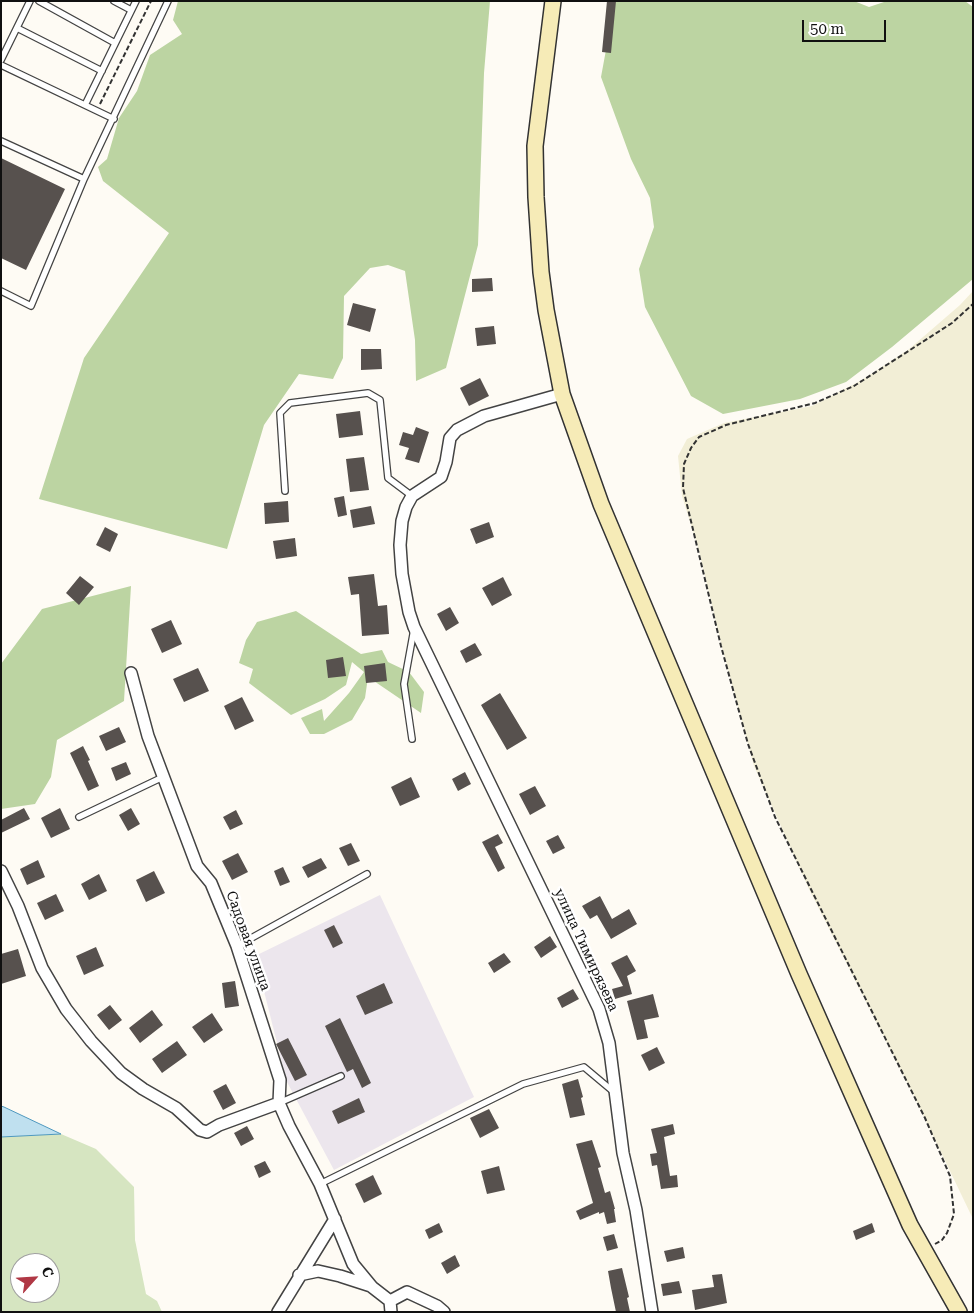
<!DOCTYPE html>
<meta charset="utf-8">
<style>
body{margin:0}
#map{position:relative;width:974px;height:1313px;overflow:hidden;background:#fefbf4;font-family:"Roboto Serif",serif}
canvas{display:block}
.frame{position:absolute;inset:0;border:2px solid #101010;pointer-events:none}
.north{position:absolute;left:10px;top:1253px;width:50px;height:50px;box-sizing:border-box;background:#fff;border:1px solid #9f9f9f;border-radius:50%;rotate:64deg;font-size:14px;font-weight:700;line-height:20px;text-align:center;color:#101010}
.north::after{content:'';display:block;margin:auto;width:18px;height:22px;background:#b03845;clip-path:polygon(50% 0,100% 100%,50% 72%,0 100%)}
.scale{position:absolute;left:802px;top:20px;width:84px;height:22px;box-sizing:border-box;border:2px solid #101010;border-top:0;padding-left:6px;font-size:15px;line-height:18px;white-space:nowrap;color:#101010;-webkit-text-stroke:4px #fff;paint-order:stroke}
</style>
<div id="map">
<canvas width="974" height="1313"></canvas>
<div class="frame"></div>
<div class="north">С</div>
<div class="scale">50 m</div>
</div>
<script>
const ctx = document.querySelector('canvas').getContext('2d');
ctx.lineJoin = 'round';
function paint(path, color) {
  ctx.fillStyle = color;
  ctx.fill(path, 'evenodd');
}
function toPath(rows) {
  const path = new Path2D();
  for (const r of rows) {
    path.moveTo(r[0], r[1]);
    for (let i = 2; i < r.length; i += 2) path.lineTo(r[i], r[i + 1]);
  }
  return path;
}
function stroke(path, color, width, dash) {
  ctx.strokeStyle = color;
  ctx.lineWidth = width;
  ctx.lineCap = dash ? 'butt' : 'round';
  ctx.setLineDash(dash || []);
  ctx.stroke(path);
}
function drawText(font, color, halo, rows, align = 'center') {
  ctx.font = font + ' "Roboto Serif",serif';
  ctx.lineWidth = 5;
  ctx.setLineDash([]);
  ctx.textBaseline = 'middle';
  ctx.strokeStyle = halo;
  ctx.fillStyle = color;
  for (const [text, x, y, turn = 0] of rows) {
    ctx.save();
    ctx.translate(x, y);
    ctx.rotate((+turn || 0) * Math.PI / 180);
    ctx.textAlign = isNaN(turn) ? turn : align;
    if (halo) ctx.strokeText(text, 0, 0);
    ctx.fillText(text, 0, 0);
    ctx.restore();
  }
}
paint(toPath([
 [380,895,474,1097,334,1170,287,1082,255,956]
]), '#ece6ed');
paint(toPath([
 [973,291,973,1219,914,1096,809,889,754,766,722,647,698,547,682,496,678,456,687,439,724,423,812,406,862,380,908,350,960,305]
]), '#f2eed6');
paint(toPath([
 [61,1134,96,1149,134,1187,135,1240,146,1294,157,1301,162,1312,1,1312,1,1137],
 [20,1263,50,1263,50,1293,20,1293]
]), '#d6e5c1');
paint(toPath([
 [178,1,490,1,484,73,478,245,446,368,416,381,415,340,405,271,388,265,370,268,344,296,343,358,333,379,299,374,264,425,227,549,39,499,84,358,169,233,103,181,98,167,107,159,119,118,137,91,150,55,182,34,173,20],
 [615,1,854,1,869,7,887,1,965,1,973,7,973,279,892,347,846,382,800,399,723,414,691,396,645,307,639,269,654,227,650,198,631,159,601,77],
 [131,586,124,701,57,740,51,777,35,804,1,809,1,664,42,609],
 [296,611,361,654,382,650,388,662,409,672,424,692,421,713,368,677,365,698,352,720,324,734,310,734,301,718,322,709,324,721,349,693,364,672,352,662,346,685,325,699,291,715,249,683,253,669,239,663,246,640,257,622]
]), '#bcd4a2');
const water = toPath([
 [1,1106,4,1107,61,1134,1,1137,1,1106]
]);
paint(water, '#bfe0ef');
stroke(water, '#4e98be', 1);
paint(toPath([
 [607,1,616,1,611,53,602,52],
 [1,158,65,189,26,270,1,258],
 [492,278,493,291,472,292,472,279],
 [353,303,376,309,370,332,347,325],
 [494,326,496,344,477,346,475,328],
 [361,349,381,349,382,369,361,370],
 [480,378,489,396,469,406,460,388],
 [360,411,363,435,339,438,336,414],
 [416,427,429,432,419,463,405,459,409,448,399,445,403,432,413,435],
 [364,457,369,490,350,492,346,459],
 [344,496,347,515,338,517,334,498],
 [288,501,289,522,265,524,264,503],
 [371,506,375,524,353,528,350,510],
 [489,522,494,537,476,544,470,529],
 [105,527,118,534,110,552,96,545],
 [295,538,297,556,276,559,273,541],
 [374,574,378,606,387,605,389,634,362,636,359,594,351,595,348,577],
 [80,576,94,587,79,605,66,593],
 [503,577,512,595,492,606,482,588],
 [450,607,459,623,446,631,437,614],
 [171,620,182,644,162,653,151,629],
 [475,643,482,655,466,663,460,651],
 [343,657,346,676,328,678,326,660],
 [385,663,387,681,366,683,364,666],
 [198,668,209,691,184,702,173,679],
 [500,693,527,738,507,750,481,705],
 [242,697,254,721,235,730,224,706],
 [119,727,126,742,106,751,99,736],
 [83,746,90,760,88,761,99,786,88,791,70,753],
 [126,762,131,774,116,781,111,768],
 [465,772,471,784,458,791,452,779],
 [411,777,420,797,400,806,391,787],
 [535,786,546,806,530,815,519,794],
 [24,808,30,819,1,833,1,820],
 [60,808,70,829,51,838,41,818],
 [131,808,140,824,128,831,119,815],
 [236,810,243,824,230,830,223,817],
 [498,834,503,843,495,847,505,868,498,872,482,842],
 [558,835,565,848,553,854,546,841],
 [351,843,360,861,348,866,339,848],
 [238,853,248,872,232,880,222,861],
 [321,858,327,868,308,878,302,867],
 [38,860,45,877,27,885,20,869],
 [283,867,290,882,280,886,274,871],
 [154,871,165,893,146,902,136,880],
 [99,874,107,891,89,900,81,884],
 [56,894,64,911,45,920,37,903],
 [600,896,612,919,629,909,637,924,611,939,597,915,590,919,582,906],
 [334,925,343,943,333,948,324,930],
 [550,936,557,947,541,958,534,947],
 [96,947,104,966,84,975,76,956],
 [18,949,26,976,1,984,1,954],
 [504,953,511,962,494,973,488,963],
 [627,955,636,971,627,976,632,994,615,999,612,989,623,986,611,963],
 [235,981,239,1006,225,1008,222,983],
 [384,983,393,1003,365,1015,356,996],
 [573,989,579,999,562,1008,557,998],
 [653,994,659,1017,644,1020,648,1038,637,1040,627,1001],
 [110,1005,122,1020,109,1030,97,1015],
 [152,1010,163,1025,140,1043,129,1028],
 [212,1013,223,1030,204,1043,192,1027],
 [340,1018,371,1083,362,1088,353,1069,347,1072,325,1026],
 [288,1038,307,1075,295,1081,276,1044],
 [177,1041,187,1055,162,1073,152,1059],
 [657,1047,665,1063,649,1071,641,1055],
 [578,1079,583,1097,581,1098,585,1115,570,1118,562,1084],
 [226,1084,236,1103,223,1110,213,1091],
 [359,1098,365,1112,338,1124,332,1111],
 [489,1109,499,1128,480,1138,470,1118],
 [673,1124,675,1134,664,1137,670,1176,677,1175,678,1187,661,1189,657,1165,652,1166,650,1154,657,1153,651,1129],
 [247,1126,254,1139,241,1146,234,1133],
 [592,1140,601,1167,598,1168,605,1193,610,1191,615,1209,614,1209,616,1222,607,1224,604,1212,599,1214,599,1212,580,1220,576,1211,593,1203,576,1144],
 [265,1161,271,1172,259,1178,254,1166],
 [499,1166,505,1190,487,1194,481,1171],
 [373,1175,382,1194,364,1203,355,1184],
 [439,1223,443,1232,429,1239,425,1230],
 [872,1223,875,1232,856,1240,853,1231],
 [614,1234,618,1248,607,1251,603,1237],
 [683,1247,685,1258,667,1262,664,1251],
 [455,1255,460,1266,447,1274,441,1263],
 [622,1268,629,1297,627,1298,630,1312,616,1312,611,1288,608,1271],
 [722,1274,727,1303,695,1310,692,1290,714,1287,712,1275],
 [679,1281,682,1293,663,1296,661,1284]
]), '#57514e');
const service = toPath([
 [39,1,115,43],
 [114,1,131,10],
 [17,28,102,71],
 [1,60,30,1],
 [1,65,114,119],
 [85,105,136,1],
 [1,141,84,179],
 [1,291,31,306,84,179,168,1],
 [285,491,280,413,290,403,368,393,380,400,388,478,412,496],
 [412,739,404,684,414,629],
 [79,817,163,777],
 [237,946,367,874],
 [279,1103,341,1076],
 [320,1184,523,1084,584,1067,615,1093]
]);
const minor = toPath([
 [562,394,484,416,457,430,450,438,446,462,441,477,412,496,406,507,402,521,400,545,402,574,409,612,414,627,599,1009,609,1043,623,1153,636,1210,652,1312],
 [131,673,148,736,197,866,211,883,237,946,280,1080,279,1103,289,1126,320,1184,353,1264,372,1287,390,1301,391,1312],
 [1,871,18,906,42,968,66,1009,91,1041,121,1073,143,1089,176,1108,200,1130,207,1132,219,1125,279,1103],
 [299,1275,318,1271,340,1276,371,1286],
 [390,1301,407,1292,437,1306,444,1312],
 [278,1312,335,1219]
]);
const secondary = toPath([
 [553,1,535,146,536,197,541,272,546,310,562,394,601,504,799,974,910,1225,959,1312]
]);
stroke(service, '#434343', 8);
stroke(minor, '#434343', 14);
stroke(secondary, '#323232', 18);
stroke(toPath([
 [100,104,151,1],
 [935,1244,942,1240,947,1233,954,1214,950,1176,925,1118,775,817,748,744,721,646,683,488,684,464,691,448,699,437,726,425,815,403,854,386,952,323,973,304]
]), '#323232', 2, [5, 2.5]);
stroke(service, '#fff', 5.5);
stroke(minor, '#fff', 11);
stroke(secondary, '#f6ebb7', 15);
drawText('14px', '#101010', '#fff', [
 ["Садовая улица",248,941,70],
 ["улица Тимирязева",586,950,65]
]);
</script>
